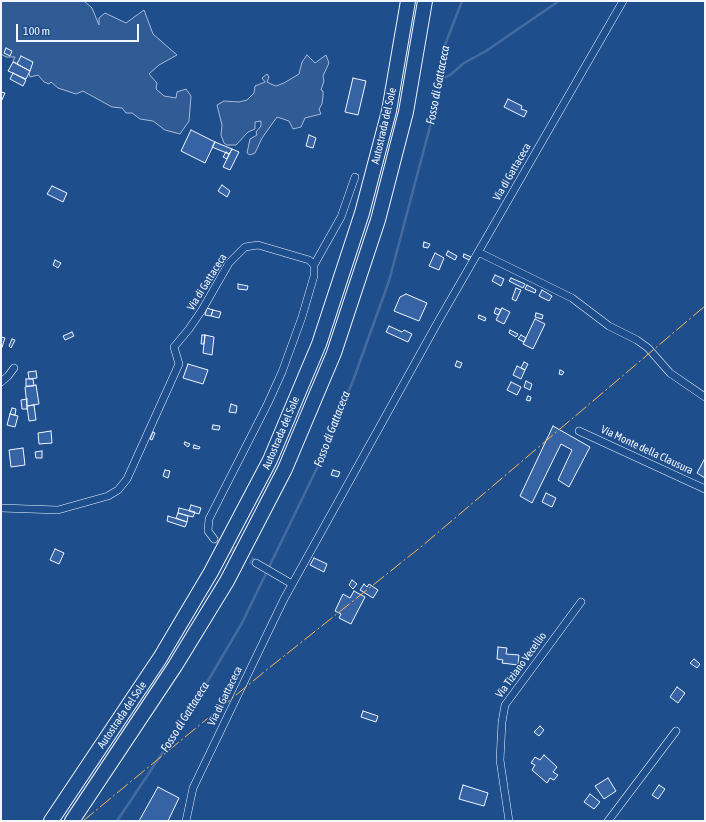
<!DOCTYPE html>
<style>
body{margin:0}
#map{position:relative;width:706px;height:822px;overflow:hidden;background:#1f4e8c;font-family:"Asap Condensed",sans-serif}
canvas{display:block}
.frame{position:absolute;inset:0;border:2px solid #f2f6ff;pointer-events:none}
.scale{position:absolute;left:16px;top:24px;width:123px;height:18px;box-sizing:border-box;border:2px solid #f2f6ff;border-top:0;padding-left:5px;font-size:12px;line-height:14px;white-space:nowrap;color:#f2f6ff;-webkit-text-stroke:3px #1f4e8c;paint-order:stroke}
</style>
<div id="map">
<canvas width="706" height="822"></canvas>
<div class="frame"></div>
<div class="scale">100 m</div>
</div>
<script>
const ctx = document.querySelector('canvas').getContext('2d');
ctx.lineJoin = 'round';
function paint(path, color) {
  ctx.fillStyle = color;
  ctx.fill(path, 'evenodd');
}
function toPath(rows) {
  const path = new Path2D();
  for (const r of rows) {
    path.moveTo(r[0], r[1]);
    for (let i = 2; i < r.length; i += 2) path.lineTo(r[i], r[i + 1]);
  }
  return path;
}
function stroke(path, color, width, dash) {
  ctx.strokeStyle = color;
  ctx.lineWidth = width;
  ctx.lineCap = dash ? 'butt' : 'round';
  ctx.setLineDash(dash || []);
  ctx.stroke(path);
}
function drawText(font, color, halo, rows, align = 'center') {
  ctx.font = font + ' "Asap Condensed",sans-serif';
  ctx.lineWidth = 3;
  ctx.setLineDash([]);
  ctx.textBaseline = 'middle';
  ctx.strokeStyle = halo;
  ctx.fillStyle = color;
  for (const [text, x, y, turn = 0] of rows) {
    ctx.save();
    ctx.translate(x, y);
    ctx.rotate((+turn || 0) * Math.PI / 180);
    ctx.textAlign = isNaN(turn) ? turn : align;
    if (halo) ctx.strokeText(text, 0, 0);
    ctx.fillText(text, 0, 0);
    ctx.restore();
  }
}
const built = toPath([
 [1,1,84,1,92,8,99,25,99,18,105,13,126,23,144,10,153,34,177,55,159,65,149,74,157,83,156,89,164,96,176,98,177,92,186,89,191,96,189,121,180,134,165,130,153,121,140,119,132,113,126,113,122,108,112,107,83,91,76,94,58,88,51,82,49,84,44,82,38,75,30,77,28,70,13,61,15,57,6,57,1,54,1,1],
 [307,55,315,63,326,55,329,63,323,76,324,81,321,90,323,91,323,96,322,104,319,109,321,114,305,118,301,127,293,129,289,121,277,117,262,138,255,153,250,155,247,153,250,139,257,135,256,132,261,126,261,121,255,122,255,129,248,132,236,145,227,145,224,143,221,135,222,125,217,105,224,101,239,102,247,100,254,93,255,86,265,82,262,78,267,74,269,77,267,82,271,84,276,86,284,83,299,74,302,62,307,55]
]);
paint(built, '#305b95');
stroke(built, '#a8bbd7', 1);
stroke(toPath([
 [440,80,450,75,464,63,486,51,559,1],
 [117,821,189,713,242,623,317,468,354,378,389,281,436,104,443,50,462,1]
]), '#446ba0', 2.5);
const building = toPath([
 [6,48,12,51,10,56,4,53,6,48],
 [21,56,33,62,30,71,17,64,21,56],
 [13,62,30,71,26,79,8,71,13,62],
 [13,73,26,80,23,86,10,79,13,73],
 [353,78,366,81,358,115,345,112,353,78],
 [1,92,5,93,2,100,1,100,1,92],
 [508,99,522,106,521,109,527,111,524,117,504,107,508,99],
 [191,130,215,142,205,163,181,151,191,130],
 [309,135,316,138,313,148,306,146,309,135],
 [215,142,232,149,229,154,212,147,215,142],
 [232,149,239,152,230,170,223,167,232,149],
 [226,152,229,154,227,159,223,157,226,152],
 [222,185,230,191,227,197,218,191,222,185],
 [52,186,67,193,63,202,47,194,52,186],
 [424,242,430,244,428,248,423,247,424,242],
 [448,251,457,256,455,260,446,255,448,251],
 [435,253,444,258,439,270,429,266,435,253],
 [464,254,471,257,469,260,463,257,464,254],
 [55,260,61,263,58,268,53,265,55,260],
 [495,275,504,279,501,286,492,281,495,275],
 [511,278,525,284,523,288,509,281,511,278],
 [238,284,248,286,247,290,238,289,238,284],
 [527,285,536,290,535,293,525,289,527,285],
 [516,288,521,290,516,301,512,299,516,288],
 [542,290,552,296,549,301,539,296,542,290],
 [406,294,427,303,419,321,394,311,400,297,406,294],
 [207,308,213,310,211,316,205,315,207,308],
 [496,308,501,310,498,315,494,313,496,308],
 [502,308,510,312,504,324,496,320,502,308],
 [213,310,221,312,219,318,211,316,213,310],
 [536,313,543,315,542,319,535,317,536,313],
 [479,315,486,318,485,321,478,318,479,315],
 [535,319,545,324,533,349,523,344,535,319],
 [389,326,402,332,404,330,412,334,408,342,386,332,389,326],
 [510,330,518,334,516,337,509,333,510,330],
 [72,332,74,336,65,340,63,336,72,332],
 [202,335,205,335,204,344,201,344,202,335],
 [205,335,214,337,212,355,203,353,205,335],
 [521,335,526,338,524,342,518,339,521,335],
 [1,337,5,338,1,350,1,337],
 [12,339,15,340,11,348,9,346,12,339],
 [457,361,462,363,460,368,455,366,457,361],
 [524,362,528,364,525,370,521,368,524,362],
 [188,364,208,370,203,384,183,378,188,364],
 [517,366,525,370,521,379,513,375,517,366],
 [560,370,564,372,562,375,559,374,560,370],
 [36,371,37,378,29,379,28,372,36,371],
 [26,379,33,379,34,386,26,386,26,379],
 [526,381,532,384,530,390,524,387,526,381],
 [511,382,521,387,517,395,507,390,511,382],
 [36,385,39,404,27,406,25,387,36,385],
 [528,396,531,397,530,401,526,400,528,396],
 [27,399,27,409,22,409,21,400,27,399],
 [231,404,237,406,236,413,229,412,231,404],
 [34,405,36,420,29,421,27,406,34,405],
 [12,408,16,409,15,415,10,414,12,408],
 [10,414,18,416,15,427,7,425,10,414],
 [213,425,220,426,219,430,212,429,213,425],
 [553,426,590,447,569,487,558,480,572,450,561,444,532,503,520,496,553,426],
 [51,431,52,443,39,444,38,433,51,431],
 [153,432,155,433,152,440,150,439,153,432],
 [185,442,190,444,188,447,184,444,185,442],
 [194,445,200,447,199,449,193,448,194,445],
 [23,448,25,465,11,467,9,450,23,448],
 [42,451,42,458,36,458,35,452,42,451],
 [704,460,705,461,705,478,697,473,704,460],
 [165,470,170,471,168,478,163,476,165,470],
 [333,470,340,472,338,477,331,475,333,470],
 [546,493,556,498,552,507,542,502,546,493],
 [191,505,201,508,199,514,189,511,191,505],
 [179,508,195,512,193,517,178,513,179,508],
 [178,513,188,516,187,522,176,518,178,513],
 [168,516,187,522,185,527,167,521,168,516],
 [55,549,64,553,59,564,50,560,55,549],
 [314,558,327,564,324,572,310,565,314,558],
 [352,580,357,584,353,589,349,585,352,580],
 [364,584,367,587,369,584,378,590,373,598,360,590,364,584],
 [354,591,365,597,351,624,339,618,341,614,335,611,343,594,350,598,354,591],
 [498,647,507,648,506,654,519,655,518,665,502,663,503,660,497,659,498,647],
 [694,659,700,664,697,668,690,663,694,659],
 [677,687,685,693,678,703,670,697,677,687],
 [363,711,378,716,376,722,361,717,363,711],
 [540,726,544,730,539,736,534,732,540,726],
 [544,755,557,767,553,772,558,775,554,780,550,778,547,783,532,770,535,765,531,763,535,757,540,760,544,755],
 [608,778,616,791,604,799,595,786,608,778],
 [463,785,488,793,484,806,459,799,463,785],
 [659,785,665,789,658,799,652,795,659,785],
 [158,787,179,798,168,821,139,821,158,787],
 [590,794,600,802,594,809,584,802,590,794]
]);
paint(building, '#3563a3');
stroke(building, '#f2f6ff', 1);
stroke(toPath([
 [214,539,256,563]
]), '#3f679d', 7, [7, 3.5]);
const street = toPath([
 [478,252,572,298,609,326,637,340,648,348,670,373,705,397],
 [314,265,341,217,355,177],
 [1,382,8,376,14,368],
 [579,431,705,489],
 [1,508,58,510,108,496,118,490,127,479,179,364,174,347,189,329,202,310,229,263,245,247,258,245,309,260,314,265,314,276,302,317,282,372,268,403,209,519,208,531,214,539],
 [256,563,292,584],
 [186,821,193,788,284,599,439,320,623,1],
 [509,821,500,760,502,722,505,705,581,602],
 [608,821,676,731]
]);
const highway = toPath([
 [51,821,160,658,211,572,270,460,319,344,362,213,389,111,408,1],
 [72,821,175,666,227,581,285,469,334,353,378,220,406,112,425,1]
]);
stroke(street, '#f2f6ff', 8);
stroke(highway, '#f2f6ff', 16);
stroke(street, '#1f4e8c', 7);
stroke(highway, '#1f4e8c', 14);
stroke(toPath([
 [83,821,264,672,422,546,705,306]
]), '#ffb74d', 1, [14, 3, 2, 3]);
drawText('11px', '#f2f6ff', '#1f4e8c', [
 ["Autostrada del Sole",384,126,-77],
 ["Via di Gattaceca",512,172,-60],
 ["Via di Gattaceca",207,282,-58],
 ["Autostrada del Sole",281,433,-67],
 ["Via Monte della Clausura",647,450,25],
 ["Via Tiziano Vecellio",521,665,-54],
 ["Via di Gattaceca",225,696,-64],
 ["Autostrada del Sole",122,715,-56]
]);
drawText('italic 12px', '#f2f6ff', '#1f4e8c', [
 ["Fosso di Gattaceca",438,85,-79],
 ["Fosso di Gattaceca",332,429,-69],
 ["Fosso di Gattaceca",185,717,-58]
]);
</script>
